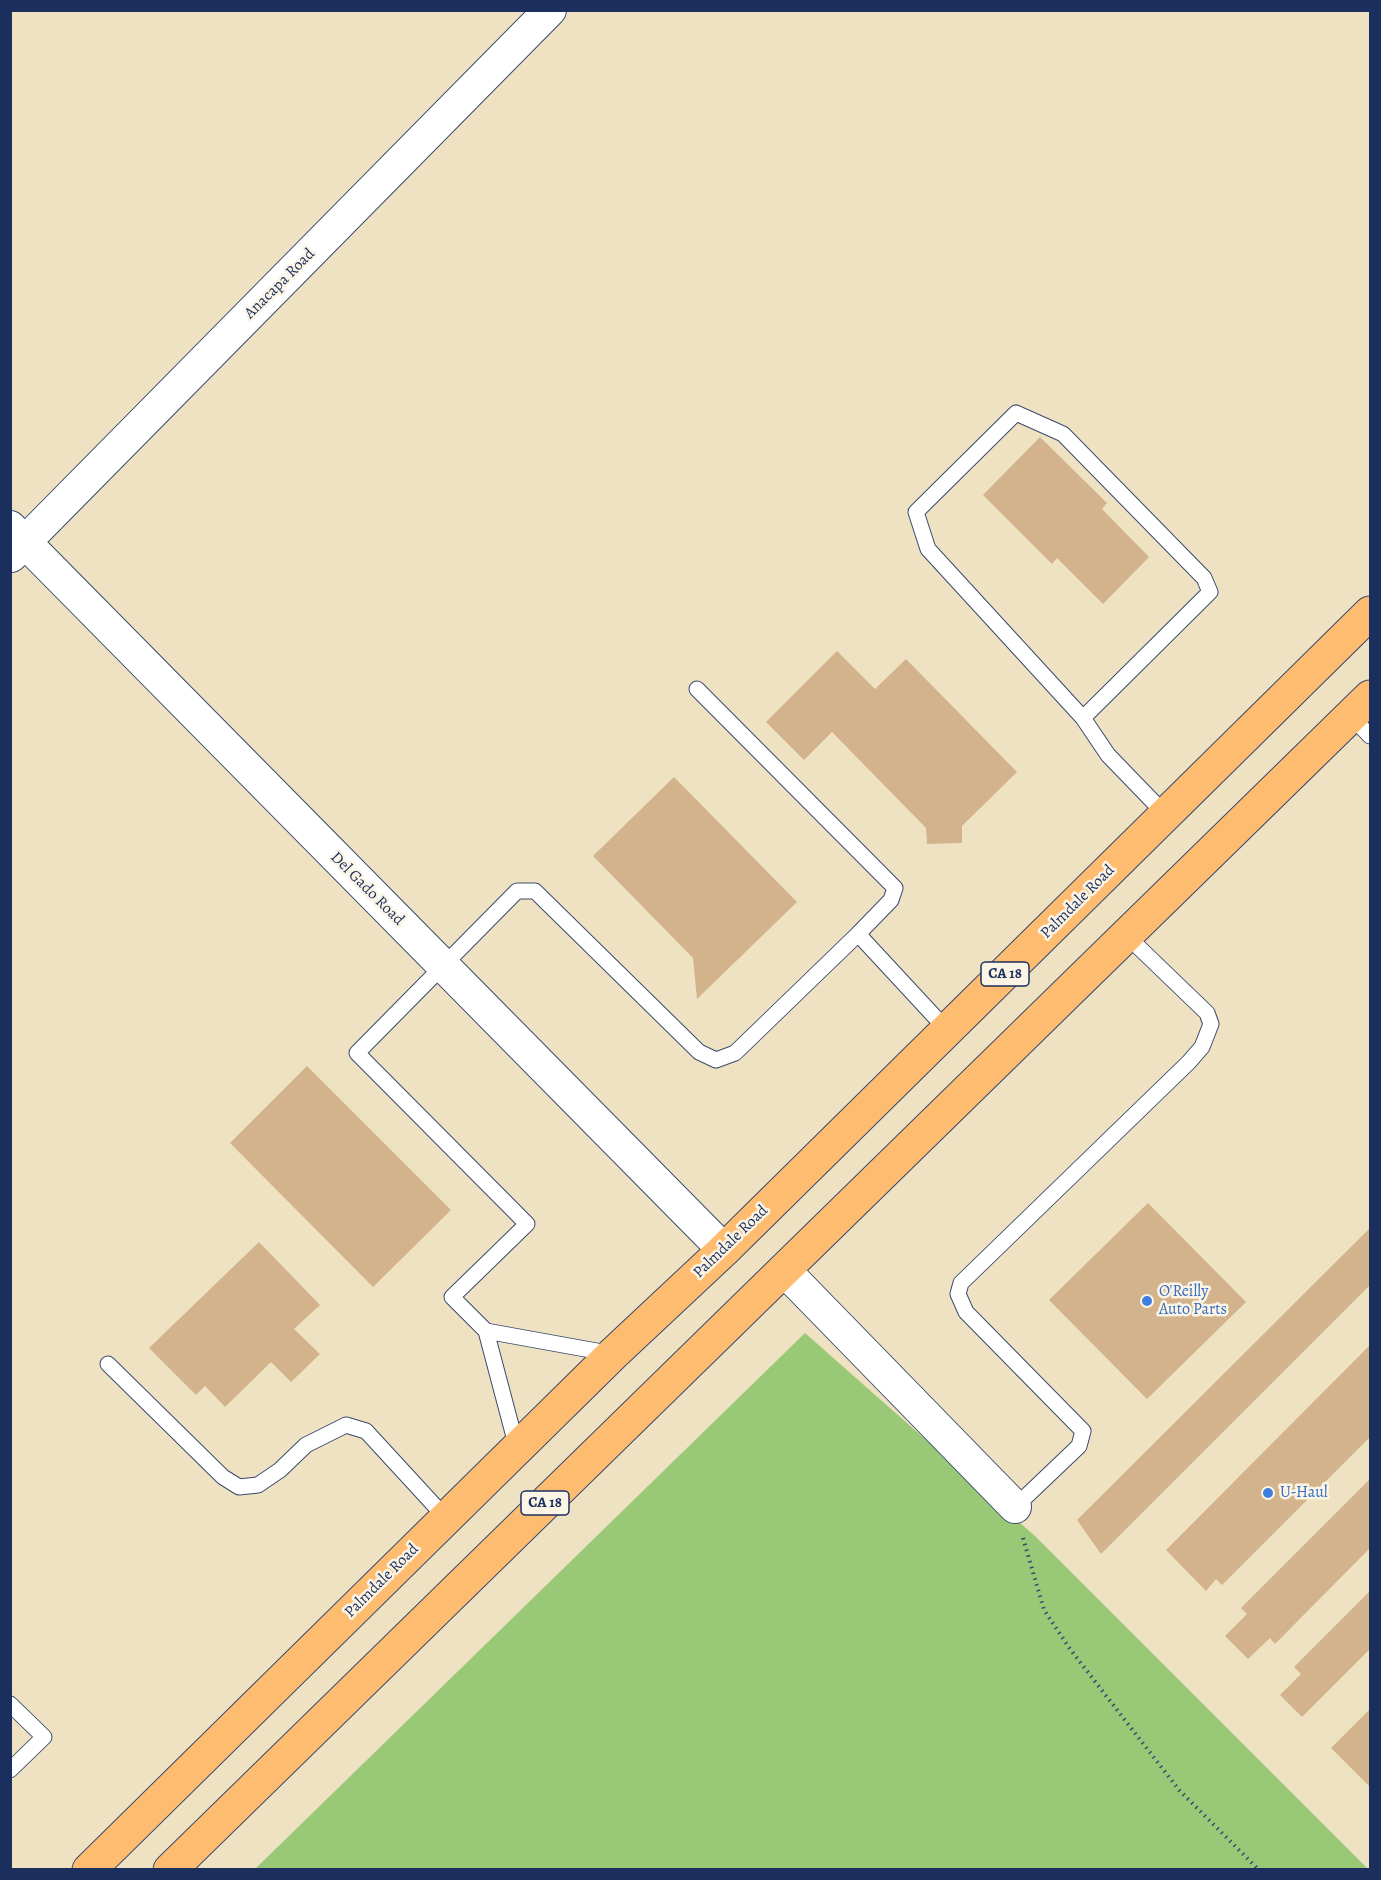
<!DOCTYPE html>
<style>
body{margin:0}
#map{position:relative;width:1381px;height:1880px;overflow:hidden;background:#eee2c3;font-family:Alegreya,serif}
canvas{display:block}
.frame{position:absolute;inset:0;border:12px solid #1b2f5e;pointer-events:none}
</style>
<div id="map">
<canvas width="1381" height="1880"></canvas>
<div class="frame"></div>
</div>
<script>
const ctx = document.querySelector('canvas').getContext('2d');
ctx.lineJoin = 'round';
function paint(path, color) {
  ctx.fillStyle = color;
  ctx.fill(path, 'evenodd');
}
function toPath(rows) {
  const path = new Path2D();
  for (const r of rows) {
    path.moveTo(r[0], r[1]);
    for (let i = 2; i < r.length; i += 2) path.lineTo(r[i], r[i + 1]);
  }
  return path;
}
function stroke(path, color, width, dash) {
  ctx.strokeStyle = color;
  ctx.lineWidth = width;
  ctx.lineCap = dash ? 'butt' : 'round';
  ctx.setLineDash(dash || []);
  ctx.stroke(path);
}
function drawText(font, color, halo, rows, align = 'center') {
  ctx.font = font + ' Alegreya,serif';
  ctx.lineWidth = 5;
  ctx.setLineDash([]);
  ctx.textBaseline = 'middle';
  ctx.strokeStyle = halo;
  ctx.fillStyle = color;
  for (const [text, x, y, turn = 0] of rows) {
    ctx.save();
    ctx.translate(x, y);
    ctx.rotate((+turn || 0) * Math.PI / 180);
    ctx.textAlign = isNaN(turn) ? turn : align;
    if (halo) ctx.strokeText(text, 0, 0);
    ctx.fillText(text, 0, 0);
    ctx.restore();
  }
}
paint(toPath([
 [805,1333,1036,1537,1368,1869,254,1870]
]), '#99c877');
paint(toPath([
 [1040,437,1107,503,1102,509,1149,557,1103,604,1057,558,1052,564,983,495],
 [837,651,875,689,906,659,1017,772,962,826,962,843,927,844,926,828,832,732,804,760,766,722],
 [674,777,797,902,697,999,693,958,593,856],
 [307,1066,451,1210,373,1287,230,1143],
 [1148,1203,1246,1302,1147,1399,1049,1300],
 [1370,1228,1370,1285,1101,1554,1077,1520],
 [259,1242,320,1305,294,1329,320,1354,291,1382,271,1362,225,1407,205,1386,196,1395,149,1348],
 [1370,1345,1370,1437,1222,1585,1216,1579,1206,1591,1166,1550],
 [1370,1479,1370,1548,1275,1644,1270,1638,1248,1659,1225,1636,1247,1614,1241,1608],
 [1370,1591,1370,1649,1302,1717,1280,1695,1301,1674,1294,1667],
 [1370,1709,1370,1787,1331,1748]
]), '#d2b38c');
const lane = toPath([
 [697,689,895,888,891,900,858,934,947,1030],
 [1351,716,1370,736],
 [1083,718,928,549,916,512,1016,413,1063,434,1204,578,1210,592,1083,718,1108,755,1166,815],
 [486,1331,613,1354],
 [108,1364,223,1477,239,1487,258,1485,280,1470,306,1445,346,1425,366,1431,446,1518],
 [517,1448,486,1331,452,1297,527,1224,357,1053,517,891,535,891,699,1052,716,1060,735,1053,858,934],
 [1015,1507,1079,1446,1083,1431,966,1312,958,1294,961,1283,1189,1062,1202,1047,1211,1024,1207,1013,1126,935],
 [10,1704,44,1737,10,1770]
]);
const street = toPath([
 [10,527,724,1250],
 [11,556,550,10],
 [784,1270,1015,1507]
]);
const highway = toPath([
 [89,1870,613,1354,724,1250,1370,613],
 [170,1870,1370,697]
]);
stroke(lane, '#3b4a6d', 17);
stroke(street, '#3b4a6d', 34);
stroke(highway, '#3b4a6d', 35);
stroke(toPath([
 [1023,1538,1044,1610,1070,1649,1179,1790,1259,1870]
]), '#3b4a6d', 4, [1.5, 4.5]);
stroke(lane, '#fff', 15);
stroke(street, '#fff', 32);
stroke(highway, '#febc70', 33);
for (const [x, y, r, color] of [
 [1147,1301,6,"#3f7fe0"],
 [1268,1493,6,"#3f7fe0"]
]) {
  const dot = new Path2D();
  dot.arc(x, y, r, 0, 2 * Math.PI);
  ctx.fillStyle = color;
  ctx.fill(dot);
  stroke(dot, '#fcf5e5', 2);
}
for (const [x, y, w] of [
 [1005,974,48],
 [545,1503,48]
]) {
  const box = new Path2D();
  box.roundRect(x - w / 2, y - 12, w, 24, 4.5);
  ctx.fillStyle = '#fcf5e5';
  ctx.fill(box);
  stroke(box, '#1b2f5e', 1.5);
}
drawText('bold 15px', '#1b2f5e', null, [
 ["CA 18",1005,974],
 ["CA 18",545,1503]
]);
drawText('16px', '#1b2f5e', '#fcf5e5', [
 ["Anacapa Road",280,284,-45],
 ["Del Gado Road",367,889,45],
 ["Palmdale Road",1078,902,-45],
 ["Palmdale Road",731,1242,-44],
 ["Palmdale Road",382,1581,-45]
]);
drawText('16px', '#366cbe', '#fcf5e5', [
 ["O'Reilly",1159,1292],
 ["Auto Parts",1159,1310],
 ["U-Haul",1280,1493]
], 'left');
</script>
